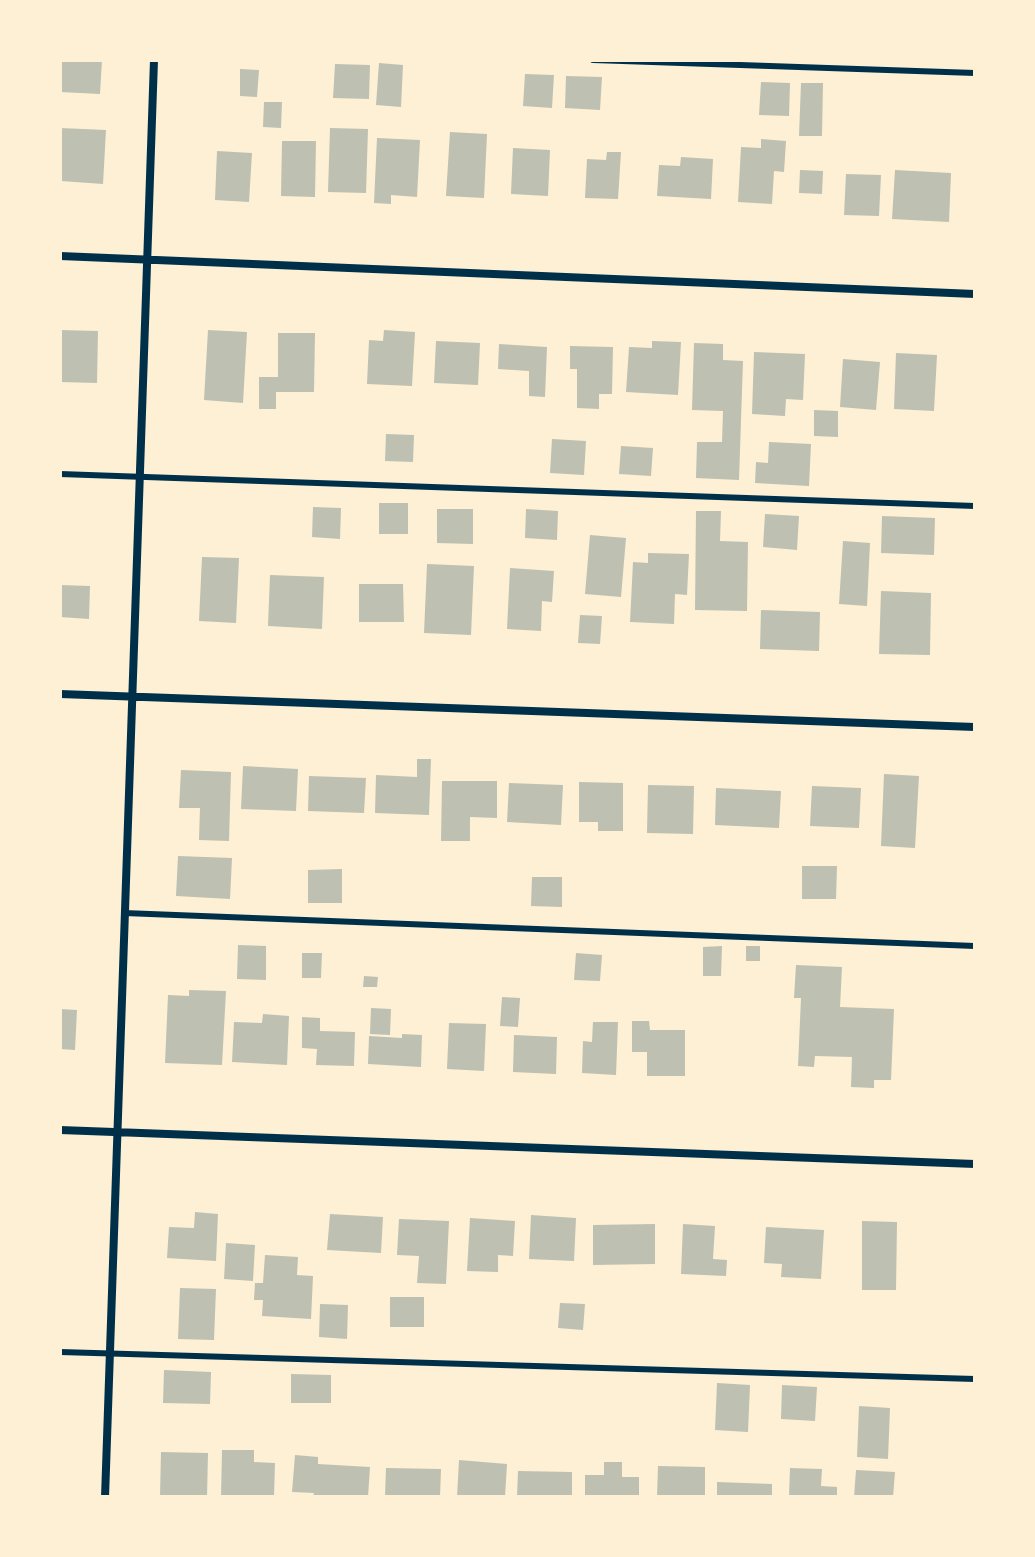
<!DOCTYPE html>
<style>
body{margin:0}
#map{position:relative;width:1035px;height:1557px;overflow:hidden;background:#fdf0d5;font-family:"Roboto Serif",serif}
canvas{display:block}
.frame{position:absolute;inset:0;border:62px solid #fdf0d5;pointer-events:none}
</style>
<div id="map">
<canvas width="1035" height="1557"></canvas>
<div class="frame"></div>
</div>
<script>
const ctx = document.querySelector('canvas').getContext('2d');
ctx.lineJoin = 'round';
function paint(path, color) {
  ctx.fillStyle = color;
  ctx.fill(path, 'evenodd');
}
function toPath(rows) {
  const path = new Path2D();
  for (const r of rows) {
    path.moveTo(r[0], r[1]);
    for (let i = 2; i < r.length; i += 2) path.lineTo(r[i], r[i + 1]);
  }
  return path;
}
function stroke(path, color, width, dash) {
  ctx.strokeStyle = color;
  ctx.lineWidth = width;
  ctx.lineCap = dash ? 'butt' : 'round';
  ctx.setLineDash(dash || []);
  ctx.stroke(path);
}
paint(toPath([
 [60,60,102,60,100,94,60,92],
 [379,63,403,65,401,107,376,105],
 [335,64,370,65,369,99,333,98],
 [240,69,259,70,257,97,240,96],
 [525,74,554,75,552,108,523,106],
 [566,76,602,77,600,110,565,108],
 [761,82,790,83,789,116,759,115],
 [801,83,823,83,822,136,799,136],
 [264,102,282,102,281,128,263,127],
 [60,128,106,130,103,184,61,181],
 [330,128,368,129,366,193,328,192],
 [450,132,487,134,484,198,446,196],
 [377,138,420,140,417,197,391,195,391,204,374,203],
 [761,139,786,141,784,172,774,171,772,204,738,202,741,147,761,148],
 [282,141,316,141,315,197,281,196],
 [513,148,550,150,548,196,511,194],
 [217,151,252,153,249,202,215,200],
 [607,152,621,152,618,199,585,198,587,159,606,160],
 [681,157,713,159,711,199,657,196,659,165,680,166],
 [800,170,823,171,822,194,799,193],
 [895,170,951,173,949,222,892,219],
 [846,174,881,175,879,216,844,215],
 [60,330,98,331,97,383,60,382],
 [208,330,247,332,243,403,204,400],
 [384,330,415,332,412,386,367,384,369,340,383,341],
 [278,333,315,333,314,392,276,392,276,409,259,409,259,377,278,377],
 [436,341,480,343,478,385,434,383],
 [652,341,681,342,678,395,626,392,629,347,652,348],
 [694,343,723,344,723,360,743,361,739,480,696,478,697,442,722,442,723,411,692,410],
 [499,344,547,347,545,397,529,396,529,371,498,369],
 [570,346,613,347,612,394,599,394,599,409,577,408,577,369,570,369],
 [754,352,805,354,803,400,786,399,785,416,752,414],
 [896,353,937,355,934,411,894,409],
 [843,359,880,362,876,410,840,407],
 [814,410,838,411,838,437,814,436],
 [386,434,414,435,413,462,385,461],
 [552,439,586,441,584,475,550,473],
 [769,442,811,444,809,486,755,483,756,462,768,463],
 [621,446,653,448,651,476,619,474],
 [379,503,408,503,408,534,379,534],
 [313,507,341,508,340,539,312,537],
 [437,509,473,509,473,544,437,543],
 [526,509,558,511,557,540,525,538],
 [696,511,721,511,720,541,748,542,747,611,695,610],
 [765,514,799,516,797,550,763,547],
 [882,516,935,518,934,555,881,553],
 [590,535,626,538,621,597,585,594],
 [843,541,870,543,867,606,839,604],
 [648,553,689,554,687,595,675,594,674,624,630,622,633,562,648,563],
 [202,557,239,558,236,623,199,621],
 [427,564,474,566,471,635,424,633],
 [510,568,554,571,552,602,542,601,541,631,507,629],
 [270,575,324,577,322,629,268,626],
 [359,584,403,584,404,622,359,622],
 [60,585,90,586,89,619,60,617],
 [881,591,931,593,930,655,879,654],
 [761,610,820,612,819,651,760,649],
 [580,615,602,616,600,644,578,643],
 [417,759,431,759,429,815,375,813,376,775,417,777],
 [243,766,298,769,296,811,241,809],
 [181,770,231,772,229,841,199,840,200,808,179,808],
 [884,774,919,776,915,848,881,846],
 [309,776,366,778,364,813,308,811],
 [442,781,497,781,497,818,470,817,470,841,441,841],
 [579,782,623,783,623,831,598,831,598,822,579,822],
 [509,783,563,785,561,825,507,822],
 [648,785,694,786,693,834,647,833],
 [812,786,861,788,859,828,810,826],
 [716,788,781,791,779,828,715,825],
 [178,856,232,858,230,899,176,896],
 [802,866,837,866,836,899,802,899],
 [342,869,342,903,308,903,308,870],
 [532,877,562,877,562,907,531,906],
 [238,945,266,946,266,980,237,979],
 [722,946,721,976,703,976,703,947],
 [746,946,760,946,760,961,746,961],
 [302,953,322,953,321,978,302,978],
 [576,953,602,955,600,981,574,980],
 [796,965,842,967,840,1007,894,1009,891,1080,874,1080,874,1088,851,1087,852,1057,815,1056,814,1067,798,1066,801,998,794,998],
 [364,976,378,977,377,987,363,987],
 [189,990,226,991,222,1065,165,1063,168,995,189,996],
 [502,997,520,998,518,1027,500,1026],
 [371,1008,391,1009,390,1035,370,1034],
 [60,1009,77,1010,75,1050,60,1049],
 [263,1014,289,1016,287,1065,232,1062,234,1022,262,1023],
 [302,1017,320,1018,320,1031,355,1032,354,1066,316,1065,317,1049,302,1048],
 [632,1021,649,1021,650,1030,685,1030,685,1076,647,1076,647,1052,632,1052],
 [593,1022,618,1022,616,1075,582,1073,583,1041,592,1042],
 [449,1023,486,1024,484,1071,447,1069],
 [402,1034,422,1035,421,1067,368,1064,369,1036,402,1038],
 [514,1035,557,1037,556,1074,513,1072],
 [195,1212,218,1214,216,1261,167,1258,169,1227,194,1228],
 [330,1214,383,1217,381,1253,327,1250],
 [531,1215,576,1218,574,1261,529,1259],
 [470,1218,515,1221,513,1256,498,1255,498,1272,467,1271],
 [399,1219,449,1221,446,1284,417,1283,419,1256,397,1255],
 [862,1221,897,1222,896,1290,862,1290],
 [655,1224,655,1264,593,1265,593,1225],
 [683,1224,715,1226,713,1259,727,1260,726,1276,681,1274],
 [766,1227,824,1230,821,1279,781,1277,782,1264,764,1263],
 [226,1243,255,1245,253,1281,224,1279],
 [265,1255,298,1257,297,1275,313,1276,311,1319,262,1316,263,1300,254,1300,255,1283,263,1283],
 [180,1288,216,1289,214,1340,178,1339],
 [390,1297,424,1297,424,1327,390,1327],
 [560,1303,585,1304,583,1330,558,1328],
 [320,1304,348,1305,347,1339,319,1337],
 [164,1370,211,1372,210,1404,163,1403],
 [291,1374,331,1375,331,1403,291,1403],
 [717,1383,750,1385,748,1432,715,1430],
 [782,1385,817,1387,815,1421,781,1419],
 [859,1406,890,1408,888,1459,857,1457],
 [222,1450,254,1450,254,1462,275,1463,274,1497,221,1497],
 [161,1452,208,1453,207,1497,160,1496],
 [295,1455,318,1457,318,1464,370,1467,368,1497,313,1497,314,1493,292,1492],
 [459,1460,507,1464,505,1497,457,1497],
 [604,1462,622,1462,622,1477,639,1477,639,1497,585,1497,585,1475,604,1475],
 [658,1466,705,1467,705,1497,657,1497],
 [386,1468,441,1469,440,1497,385,1497],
 [790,1468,822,1469,821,1486,837,1487,837,1497,789,1497],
 [856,1470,895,1472,893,1497,854,1497],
 [518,1471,572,1472,572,1497,517,1497],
 [717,1482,772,1484,772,1497,717,1497]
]), '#bec0b2');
stroke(toPath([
 [593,60,975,73],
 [60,474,975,506],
 [124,913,975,946],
 [60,1352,975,1379]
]), '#003049', 6);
stroke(toPath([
 [60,256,975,294],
 [60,694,975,727],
 [60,1130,975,1164],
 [105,1497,154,60]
]), '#003049', 8);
</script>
